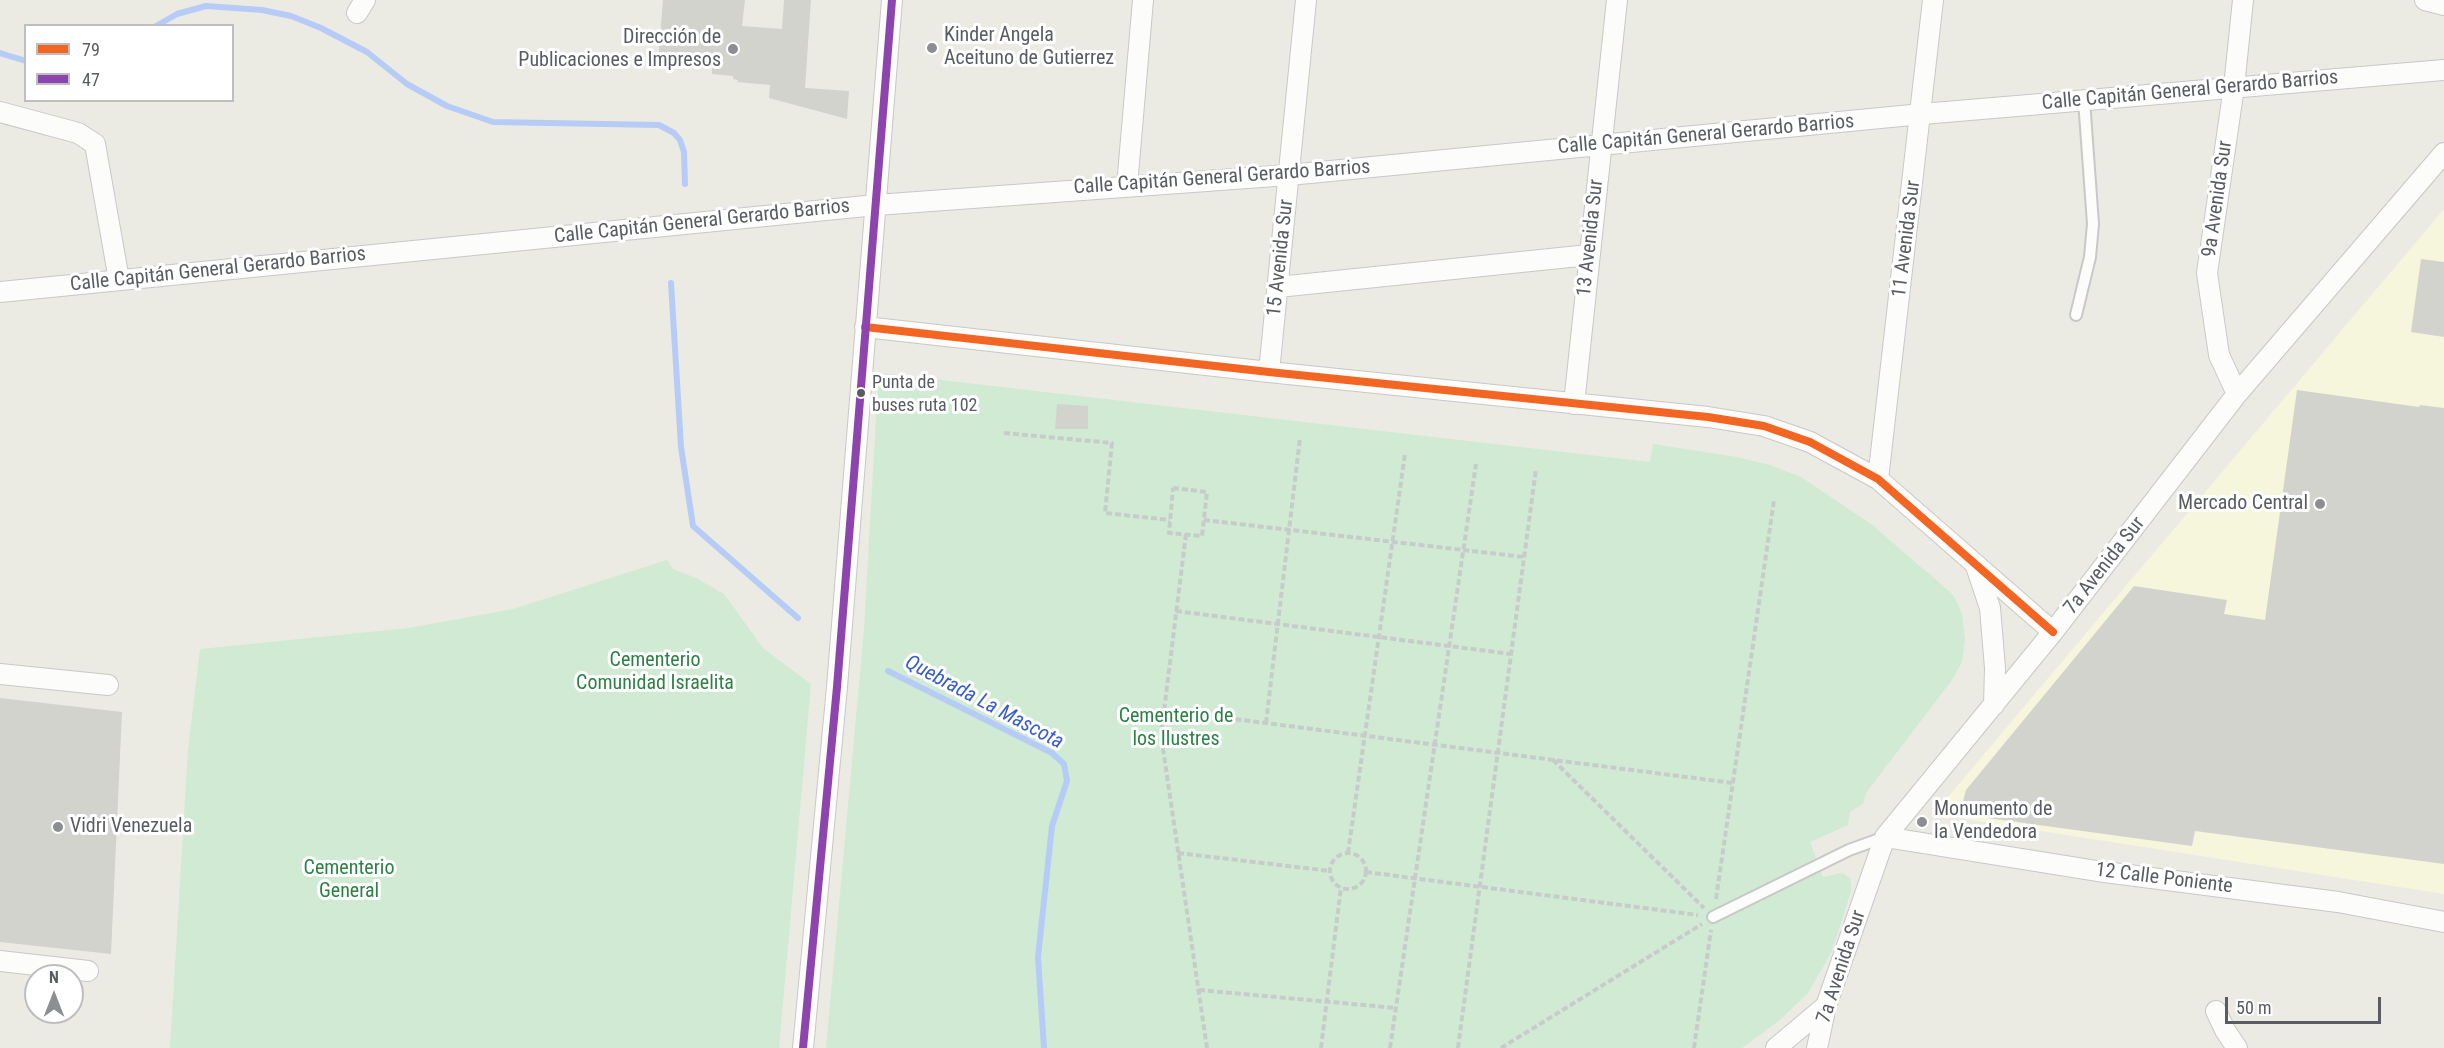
<!DOCTYPE html>
<meta charset="utf-8">
<style>
body{margin:0}
#map{position:relative;width:2444px;height:1048px;overflow:hidden;background:#ebebe4;font-family:"Roboto Condensed",sans-serif}
canvas{display:block}
.legend{position:absolute;left:24px;top:24px;width:210px;height:78px;box-sizing:border-box;background:#fff;border:2px solid #bdbec1;margin:0;padding:8px 10px;list-style:none;font-size:18px;color:#5a5c64}
.legend li{display:flex;align-items:center;gap:12px;height:30px}
.legend b{width:30px;border:2px solid #bdbec1}
.north{position:absolute;left:24px;top:964px;width:60px;height:60px;box-sizing:border-box;background:#fff;border:2px solid #bdbec1;border-radius:50%;rotate:0deg;font-size:16px;font-weight:700;line-height:24px;text-align:center;color:#5a5c64}
.north::after{content:'';display:block;margin:auto;width:21px;height:27px;background:#8d8e91;clip-path:polygon(50% 0,100% 100%,50% 72%,0 100%)}
.scale{position:absolute;left:2225px;top:997px;width:156px;height:27px;box-sizing:border-box;border:3px solid #5a5c64;border-top:0;padding-left:8px;font-size:18px;line-height:21px;white-space:nowrap;color:#5a5c64;-webkit-text-stroke:4px #fff;paint-order:stroke}
</style>
<div id="map">
<canvas width="2444" height="1048"></canvas>
<ul class="legend">
<li><b style="height:8px;background:#f26522"></b>79</li>
<li><b style="height:8px;background:#8e44ad"></b>47</li>
</ul>
<div class="north">N</div>
<div class="scale">50 m</div>
</div>
<script>
const ctx = document.querySelector('canvas').getContext('2d');
ctx.lineJoin = 'round';
function paint(path, color) {
  ctx.fillStyle = color;
  ctx.fill(path, 'evenodd');
}
function toPath(rows) {
  const path = new Path2D();
  for (const r of rows) {
    if (r.length === 3) {
      path.moveTo(r[0] + r[2], r[1]);
      path.arc(r[0], r[1], r[2], 0, 2 * Math.PI);
      continue;
    }
    path.moveTo(r[0], r[1]);
    for (let i = 2; i < r.length; i += 2) path.lineTo(r[i], r[i + 1]);
  }
  return path;
}
function stroke(path, color, width, dash) {
  ctx.strokeStyle = color;
  ctx.lineWidth = width;
  ctx.lineCap = dash ? 'butt' : 'round';
  ctx.setLineDash(dash || []);
  ctx.stroke(path);
}
function drawText(font, color, halo, rows, align = 'center') {
  ctx.font = font + ' "Roboto Condensed",sans-serif';
  ctx.lineWidth = 6;
  ctx.setLineDash([]);
  ctx.textBaseline = 'middle';
  ctx.strokeStyle = halo;
  ctx.fillStyle = color;
  for (const [text, x, y, turn = 0] of rows) {
    ctx.save();
    ctx.translate(x, y);
    ctx.rotate((+turn || 0) * Math.PI / 180);
    ctx.textAlign = isNaN(turn) ? turn : align;
    if (halo) ctx.strokeText(text, 0, 0);
    ctx.fillText(text, 0, 0);
    ctx.restore();
  }
}
paint(toPath([
 [2444,209,2444,894,1958,818,1947,798]
]), '#f6f6dc');
paint(toPath([
 [889,374,1650,462,1653,444,1737,457,1770,465,1801,477,1871,524,1950,592,1955,598,1962,614,1965,639,1962,662,1952,680,1866,793,1863,804,1850,812,1848,825,1810,842,1823,877,1842,873,1850,878,1851,882,1851,892,1831,953,1808,993,1780,1020,1742,1048,826,1048,864,629,878,384,883,375],
 [667,560,673,569,696,578,724,594,763,648,811,684,779,1048,170,1048,188,750,200,649,409,628,513,609]
]), '#d0ead4');
stroke(toPath([
 [156,26,177,14,206,6,262,10,291,16,321,28,367,52,407,84,447,106,493,122,659,125,674,133,680,140,684,152,685,184],
 [0,53,26,61],
 [671,283,681,447,693,526,798,618],
 [888,671,1052,753,1064,764,1067,781,1052,826,1038,957,1044,1048]
]), '#b6ccf7', 6);
paint(toPath([
 [663,0,745,0,742,26,782,29,784,0,811,0,805,88,849,91,847,119,769,98,770,85,737,82,738,80,733,79,733,76,712,74,712,66,658,62],
 [2421,259,2444,262,2444,337,2411,332],
 [2297,390,2419,407,2420,405,2444,408,2444,864,2195,831,2192,846,1980,817,1966,811,1963,801,1966,790,2134,586,2227,600,2224,614,2265,620],
 [1057,404,1088,406,1088,429,1055,429],
 [0,698,122,712,111,954,0,942]
]), '#d3d3ce');
const lane = toPath([
 [2076,315,2090,257,2093,224,2084,100],
 [1713,917,1849,850,1885,837]
]);
const street = toPath([
 [2425,0,2444,5],
 [357,13,365,0],
 [0,112,78,133,95,144,119,280],
 [1127,186,1143,0],
 [1278,287,1589,255],
 [0,292,876,205,1289,175,1922,114,2444,70],
 [865,327,1269,372,1708,417,1764,426,1810,442,1878,479,2053,632],
 [1269,372,1306,0],
 [2237,394,2219,355,2207,273,2234,87,2243,0],
 [1574,404,1617,0],
 [1878,479,1933,0],
 [1976,566,1990,608,1995,668,1994,705],
 [0,674,108,685],
 [1885,837,2097,871,2338,902,2444,922],
 [0,961,88,971],
 [2216,1011,2225,1030,2237,1048],
 [803,1048,837,687,892,0],
 [1776,1048,1826,1006],
 [1817,1048,1826,1006,1885,837,2053,632,2237,394,2444,153]
]);
stroke(lane, '#c8c8c7', 14);
stroke(street, '#c8c8c7', 22);
stroke(toPath([
 [1004,433,1112,443,1105,513,1170,520],
 [1173,488,1207,492,1202,536,1169,533,1173,488],
 [1204,520,1524,557],
 [1186,534,1161,735,1207,1048],
 [1176,611,1511,654],
 [1164,710,1733,783],
 [1266,723,1300,438],
 [1553,760,1704,908],
 [1178,853,1330,871],
 [1348,853,1405,454],
 [1348,871,18],
 [1366,872,1698,915],
 [1716,899,1774,500],
 [1199,990,1396,1008],
 [1321,1048,1341,887],
 [1390,1048,1476,464],
 [1458,1048,1536,469],
 [1501,1048,1702,924],
 [1694,1048,1711,930]
]), '#c7cccb', 4, [6, 3]);
stroke(lane, '#fcfcfb', 10);
stroke(street, '#fcfcfb', 20);
stroke(toPath([
 [865,327,1269,372,1708,417,1764,426,1810,442,1878,479,2053,632]
]), '#f26522', 8);
stroke(toPath([
 [803,1048,837,687,892,0]
]), '#8e44ad', 8);
for (const [x, y, r, color] of [
 [932,48,6,"#8d8e91"],
 [733,49,6,"#8d8e91"],
 [861,393,5,"#5a5c64"],
 [2320,504,6,"#8d8e91"],
 [1922,822,6,"#8d8e91"],
 [58,827,6,"#8d8e91"]
]) {
  const dot = new Path2D();
  dot.arc(x, y, r, 0, 2 * Math.PI);
  ctx.fillStyle = color;
  ctx.fill(dot);
  stroke(dot, '#fff', 2);
}
drawText('18px', '#5a5c64', '#fff', [
 ["Punta de",872,383],
 ["buses ruta 102",872,406]
], 'left');
drawText('20px', '#5a5c64', '#fff', [
 ["Kinder Angela",944,36],
 ["Aceituno de Gutierrez",944,59],
 ["Dirección de",721,38,"right"],
 ["Publicaciones e Impresos",721,61,"right"],
 ["Mercado Central",2308,504,"right"],
 ["Monumento de",1934,810],
 ["la Vendedora",1934,833],
 ["Vidri Venezuela",70,827]
], 'left');
drawText('20px', '#5a5c64', '#fff', [
 ["Calle Capitán General Gerardo Barrios",2190,91,-5],
 ["Calle Capitán General Gerardo Barrios",1706,135,-5],
 ["Calle Capitán General Gerardo Barrios",1222,178,-4],
 ["9a Avenida Sur",2218,199,-82],
 ["Calle Capitán General Gerardo Barrios",702,222,-6],
 ["13 Avenida Sur",1591,238,-84],
 ["11 Avenida Sur",1907,239,-83],
 ["15 Avenida Sur",1281,258,-84],
 ["Calle Capitán General Gerardo Barrios",218,270,-6],
 ["7a Avenida Sur",2105,566,-52],
 ["12 Calle Poniente",2164,879,7],
 ["7a Avenida Sur",1842,967,-72]
]);
drawText('20px', '#2b8244', '#fff', [
 ["Cementerio",655,661],
 ["Comunidad Israelita",655,684],
 ["Cementerio de",1176,717],
 ["los Ilustres",1176,740],
 ["Cementerio",349,869],
 ["General",349,892]
]);
drawText('italic 21px', '#375ccf', '#fff', [
 ["Quebrada La Mascota",984,703,28]
]);
</script>
